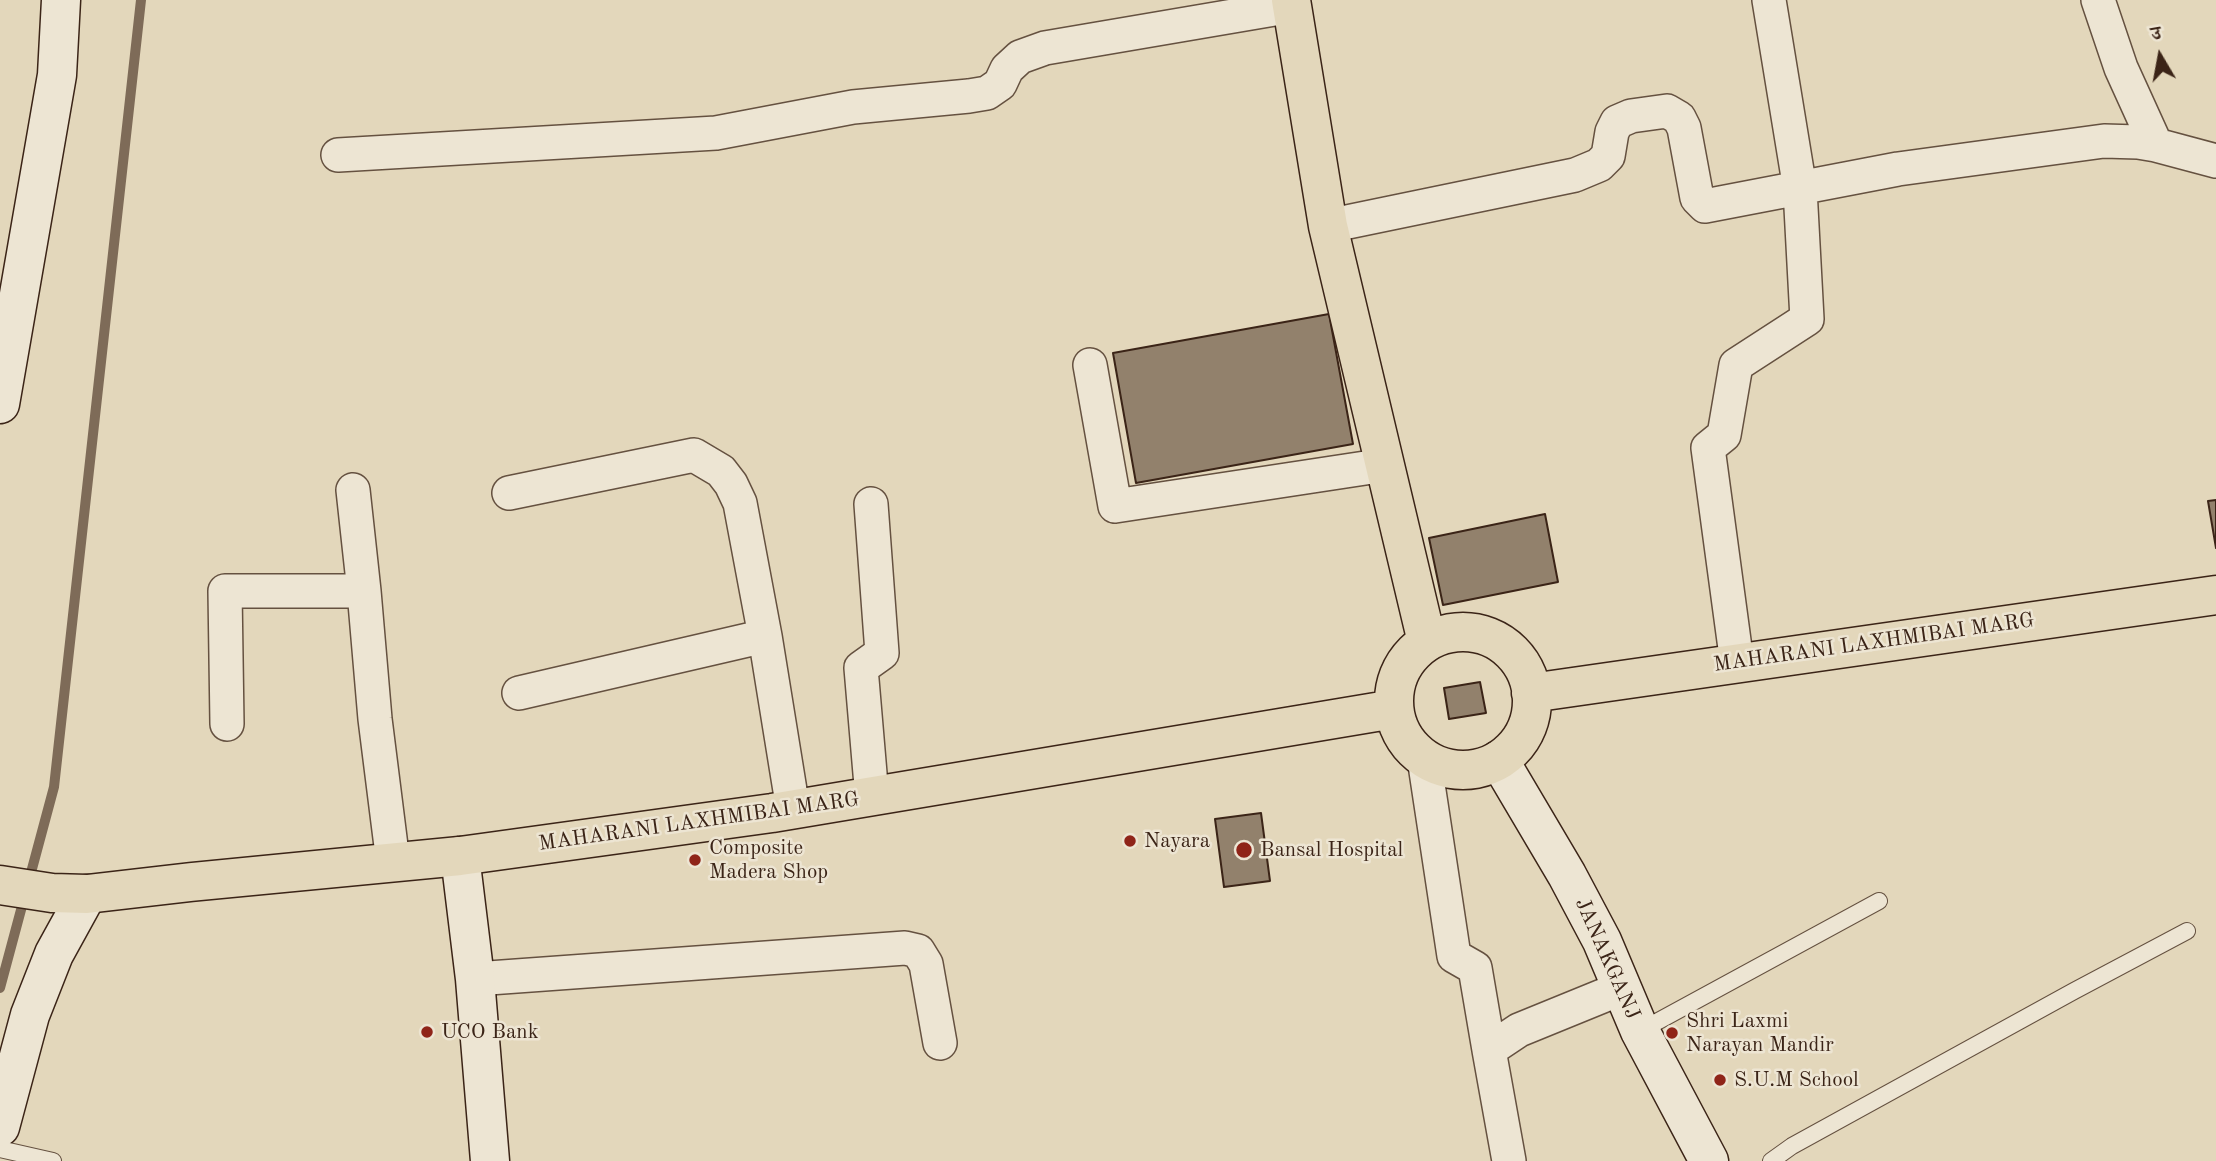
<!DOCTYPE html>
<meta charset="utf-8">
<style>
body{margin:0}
#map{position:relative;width:2216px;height:1161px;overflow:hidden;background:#e3d7bb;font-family:"Old Standard TT","Noto Serif Devanagari",serif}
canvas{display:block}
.north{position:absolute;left:2125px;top:21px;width:70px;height:70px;-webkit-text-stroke:5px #ede5d3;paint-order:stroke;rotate:350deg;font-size:19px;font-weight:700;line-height:28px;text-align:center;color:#3b2417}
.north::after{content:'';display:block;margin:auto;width:24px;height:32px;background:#3b2417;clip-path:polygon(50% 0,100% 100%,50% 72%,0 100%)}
</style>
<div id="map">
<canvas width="2216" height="1161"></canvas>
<div class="north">उ</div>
</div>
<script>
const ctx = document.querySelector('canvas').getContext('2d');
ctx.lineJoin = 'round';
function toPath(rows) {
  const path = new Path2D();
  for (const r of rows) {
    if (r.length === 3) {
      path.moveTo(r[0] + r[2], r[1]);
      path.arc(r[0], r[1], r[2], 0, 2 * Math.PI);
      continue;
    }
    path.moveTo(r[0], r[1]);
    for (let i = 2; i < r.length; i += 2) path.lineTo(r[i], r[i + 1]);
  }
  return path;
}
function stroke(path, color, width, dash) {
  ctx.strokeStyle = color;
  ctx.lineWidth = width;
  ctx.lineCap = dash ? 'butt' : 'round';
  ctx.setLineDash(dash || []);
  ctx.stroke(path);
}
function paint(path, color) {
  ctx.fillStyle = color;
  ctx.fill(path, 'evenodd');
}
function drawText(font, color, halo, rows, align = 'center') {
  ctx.font = font + ' "Old Standard TT",serif';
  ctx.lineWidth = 5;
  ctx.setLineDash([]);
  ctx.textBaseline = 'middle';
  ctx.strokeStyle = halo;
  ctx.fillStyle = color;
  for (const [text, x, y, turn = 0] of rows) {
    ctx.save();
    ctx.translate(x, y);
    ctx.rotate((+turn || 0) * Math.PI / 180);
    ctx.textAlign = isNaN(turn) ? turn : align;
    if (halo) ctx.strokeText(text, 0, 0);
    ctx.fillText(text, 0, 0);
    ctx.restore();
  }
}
stroke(toPath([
 [0,988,54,787,141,0]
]), '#7e6b58', 10);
const building = toPath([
 [1329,314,1353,444,1136,483,1113,353,1329,314],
 [2216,500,2216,548,2208,501,2216,500],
 [1545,514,1558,582,1443,605,1429,538,1545,514],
 [1480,682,1486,713,1449,719,1444,688,1480,682],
 [1261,813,1270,881,1224,887,1215,819,1261,813]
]);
paint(building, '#92816c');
stroke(building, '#3b2417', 2);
const lane = toPath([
 [1640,1031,1879,901],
 [0,1149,53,1161],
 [1771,1161,1792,1146,2074,991,2187,931]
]);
const street = toPath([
 [2098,0,2121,68,2156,145],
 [338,155,716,133,853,107,969,96,987,93,1000,84,1007,69,1020,57,1045,48,1292,6],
 [1328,226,1575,175,1599,165,1608,156,1612,132,1617,122,1631,116,1667,111,1679,118,1684,128,1697,198,1705,206,1898,169,2104,141,2138,142,2156,145,2216,161],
 [1090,365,1115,506,1385,465],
 [353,490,364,591],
 [509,493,694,455,721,471,731,484,740,503,765,636,793,809],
 [871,504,882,653,861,668,872,797],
 [1737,663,1708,448,1724,435,1736,365,1807,319,1800,189,1769,0],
 [519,693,765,636],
 [227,724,225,591,364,591,375,719,393,862],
 [1424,758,1454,956,1475,968,1489,1050],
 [475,979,905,948,918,951,926,964,940,1043],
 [1509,1161,1489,1050,1519,1030,1622,988]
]);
const secondary = toPath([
 [0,404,57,75,61,0],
 [1499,760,1567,875,1602,941,1640,1031,1709,1161],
 [460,856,475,979,490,1161],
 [0,1127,30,1015,54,954,87,894]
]);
const primary = toPath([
 [1291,0,1328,226,1427,642],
 [1463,701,69],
 [1531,693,2216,595],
 [0,885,52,893,87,894,191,882,460,856,772,813,1394,709]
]);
stroke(lane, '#655140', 18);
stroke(street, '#655140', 36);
stroke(secondary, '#3b2417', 41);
stroke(primary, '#3b2417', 41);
stroke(lane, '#ede5d3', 16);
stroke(street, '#ede5d3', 33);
stroke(secondary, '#ede5d3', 38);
stroke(primary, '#e3d7bb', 38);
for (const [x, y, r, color] of [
 [1130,841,7,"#8f2418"],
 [1244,850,9,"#8f2418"],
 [695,860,7,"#8f2418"],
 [427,1032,7,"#8f2418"],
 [1672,1033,7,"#8f2418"],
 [1720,1080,7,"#8f2418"]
]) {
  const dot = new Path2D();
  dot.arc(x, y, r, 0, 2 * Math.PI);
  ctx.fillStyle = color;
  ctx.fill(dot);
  stroke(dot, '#ede5d3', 2.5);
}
drawText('21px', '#3b2417', '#ede5d3', [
 ["MAHARANI LAXHMIBAI MARG",1874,643,-8],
 ["MAHARANI LAXHMIBAI MARG",699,822,-8],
 ["JANAKGANJ",1607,959,66]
]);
drawText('21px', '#3b2417', '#ede5d3', [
 ["Nayara",1144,841],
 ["Composite",709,848],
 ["Madera Shop",709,872],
 ["Bansal Hospital",1260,850],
 ["Shri Laxmi",1686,1021],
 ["Narayan Mandir",1686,1045],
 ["UCO Bank",441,1032],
 ["S.U.M School",1734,1080]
], 'left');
</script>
